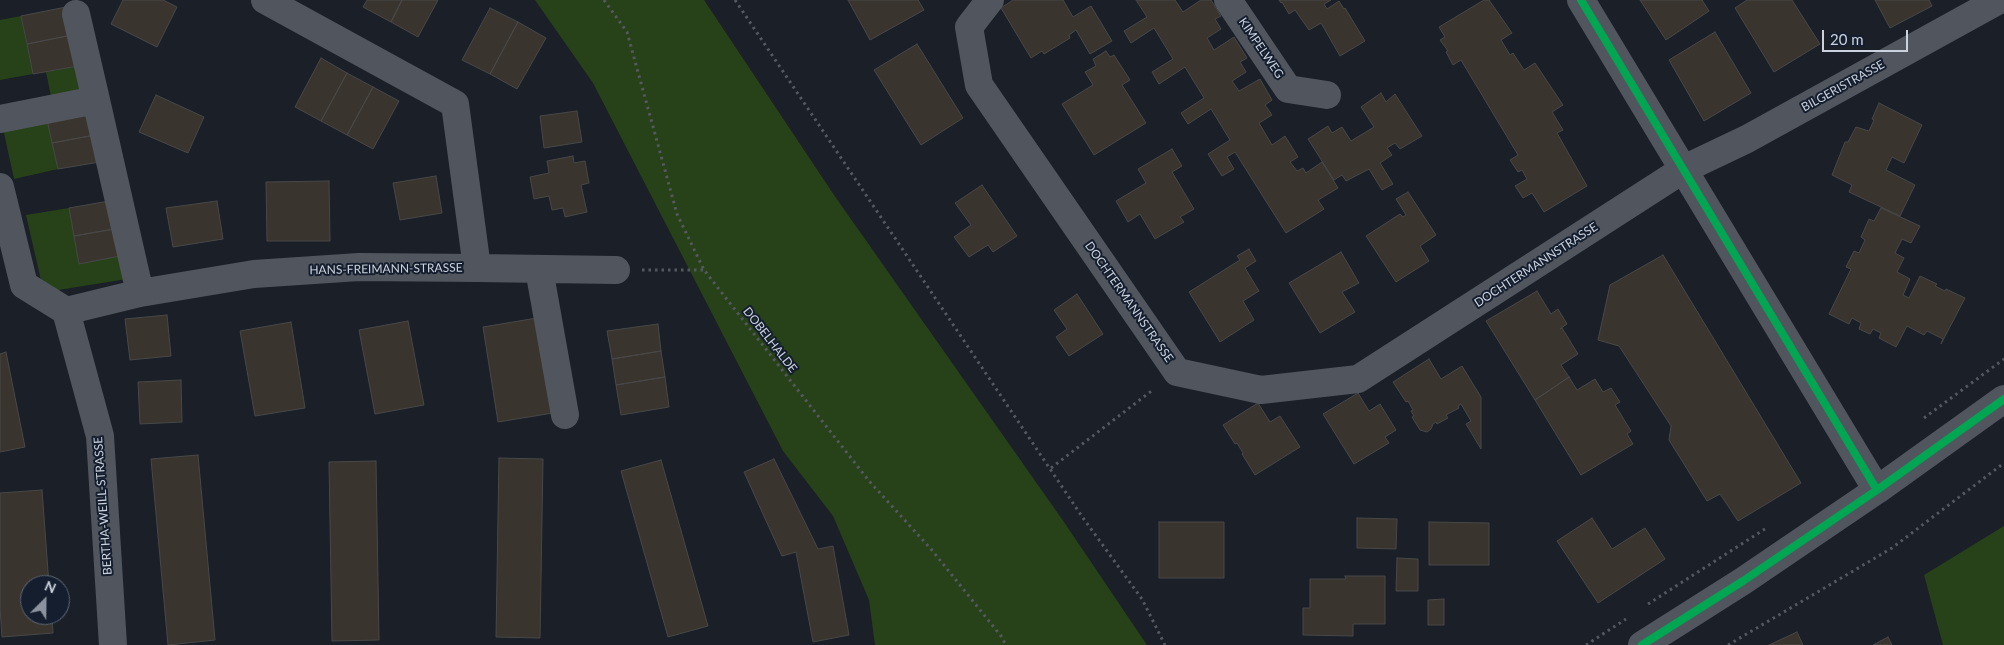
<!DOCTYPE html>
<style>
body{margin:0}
#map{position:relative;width:2004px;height:645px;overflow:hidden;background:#1a1f28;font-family:Lato,sans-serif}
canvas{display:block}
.north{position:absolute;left:20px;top:575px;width:50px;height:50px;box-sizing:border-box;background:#141e2e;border:1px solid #5d6674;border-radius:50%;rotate:23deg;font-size:14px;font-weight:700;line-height:20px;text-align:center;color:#cbd2dd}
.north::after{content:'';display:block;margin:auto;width:18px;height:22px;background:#8d939e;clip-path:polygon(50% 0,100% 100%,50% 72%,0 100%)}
.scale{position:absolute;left:1822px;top:30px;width:86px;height:22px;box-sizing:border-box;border:2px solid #cbd2dd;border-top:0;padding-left:6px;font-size:15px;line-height:18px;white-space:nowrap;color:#cbd2dd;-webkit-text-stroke:4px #141e2e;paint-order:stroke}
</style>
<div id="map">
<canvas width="2004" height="645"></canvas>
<div class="north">N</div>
<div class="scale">20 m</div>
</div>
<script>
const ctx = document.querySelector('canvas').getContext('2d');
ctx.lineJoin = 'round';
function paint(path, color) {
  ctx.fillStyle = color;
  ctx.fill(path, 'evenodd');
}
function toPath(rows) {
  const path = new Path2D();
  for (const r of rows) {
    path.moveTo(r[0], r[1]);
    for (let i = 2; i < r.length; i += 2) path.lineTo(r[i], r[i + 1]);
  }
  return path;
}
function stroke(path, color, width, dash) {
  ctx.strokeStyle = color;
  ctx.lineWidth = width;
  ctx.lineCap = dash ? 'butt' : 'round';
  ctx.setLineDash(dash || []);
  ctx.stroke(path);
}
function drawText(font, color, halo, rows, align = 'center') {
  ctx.font = font + ' Lato,sans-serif';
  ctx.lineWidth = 4;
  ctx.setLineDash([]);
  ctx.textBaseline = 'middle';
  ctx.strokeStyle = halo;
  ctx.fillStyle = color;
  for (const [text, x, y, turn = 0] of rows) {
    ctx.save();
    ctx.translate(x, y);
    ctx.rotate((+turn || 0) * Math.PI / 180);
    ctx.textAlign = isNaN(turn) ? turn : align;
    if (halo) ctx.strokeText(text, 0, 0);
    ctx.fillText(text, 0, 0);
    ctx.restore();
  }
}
paint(toPath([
 [535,0,704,0,834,195,1064,522,1147,645,875,645,869,600,833,516,783,451,593,83],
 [21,16,33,74,0,80,0,20],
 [83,65,90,99,53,106,46,72],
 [46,115,58,169,14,179,2,124],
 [69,208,79,263,125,255,133,278,52,291,43,289,26,215],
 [2004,526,2004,645,1943,645,1924,575]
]), '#274218');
const building = toPath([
 [123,0,163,0,177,7,157,47,111,24,123,0],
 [367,0,402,0,391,22,363,7,367,0],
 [402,0,438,0,418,37,391,22,402,0],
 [848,0,918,0,924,10,870,40,848,0],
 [1013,0,1063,0,1073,17,1091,6,1112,41,1090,54,1076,30,1069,35,1070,38,1044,54,1042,51,1031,58,1001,8,1013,0],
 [1136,0,1175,0,1183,12,1201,0,1211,0,1221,16,1215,19,1221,29,1207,38,1214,50,1234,37,1247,58,1240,62,1246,72,1232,81,1239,91,1260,79,1272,100,1265,105,1272,115,1259,123,1272,145,1285,136,1298,157,1290,162,1297,171,1303,168,1306,173,1322,162,1338,188,1318,200,1324,209,1286,233,1235,152,1227,157,1234,169,1222,176,1208,154,1230,140,1211,109,1188,124,1181,113,1204,98,1185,67,1159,84,1152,72,1173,59,1154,28,1131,43,1124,31,1147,17,1136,0],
 [1279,0,1331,0,1324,4,1327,9,1339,1,1344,9,1345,8,1365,41,1340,56,1321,23,1309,30,1295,10,1289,14,1282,2,1281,3,1279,0],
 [1484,0,1489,0,1512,33,1501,40,1510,55,1513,53,1524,70,1535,63,1563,105,1552,112,1563,130,1557,133,1587,186,1544,212,1532,193,1523,198,1515,186,1527,179,1522,170,1518,172,1510,160,1518,155,1461,60,1453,65,1446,52,1448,51,1440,40,1445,37,1439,27,1484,0],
 [1640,0,1702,0,1709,11,1666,40,1640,0],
 [1747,0,1792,0,1820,44,1774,72,1735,8,1747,0],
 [1875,0,1929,0,1932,6,1890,28,1875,0],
 [66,7,72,35,27,44,21,16,66,7],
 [490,8,518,22,490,74,462,60,490,8],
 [518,22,546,38,517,89,490,74,518,22],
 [1715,32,1751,93,1704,121,1669,60,1715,32],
 [72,35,78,66,33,74,27,44,72,35],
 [917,44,963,118,921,145,874,70,917,44],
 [1106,51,1110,57,1114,55,1130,80,1122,85,1146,123,1094,155,1062,104,1093,85,1085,72,1096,66,1093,59,1106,51],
 [321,58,347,73,321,121,295,107,321,58],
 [347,73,373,87,347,135,321,121,347,73],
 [373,87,399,101,373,149,347,135,373,87],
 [1381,93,1386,102,1395,94,1422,136,1400,149,1395,143,1387,148,1392,155,1380,163,1393,184,1382,190,1369,169,1346,181,1342,175,1334,180,1308,139,1328,126,1332,133,1342,127,1351,141,1374,127,1361,107,1381,93],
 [156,95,204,117,188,153,139,132,156,95],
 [1879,103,1922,125,1904,163,1892,157,1886,170,1915,185,1900,216,1849,192,1852,185,1832,175,1845,142,1848,142,1856,127,1869,131,1874,120,1872,119,1879,103],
 [90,106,95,135,52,143,46,115,90,106],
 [577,111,582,142,544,148,540,116,577,111],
 [95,135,100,162,58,169,52,143,95,135],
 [1172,149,1182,166,1172,172,1194,209,1180,217,1184,222,1155,239,1140,214,1128,222,1116,201,1146,183,1138,169,1172,149],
 [573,156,574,163,585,161,589,183,581,185,587,212,565,217,563,208,552,210,549,196,534,199,530,177,549,173,547,161,573,156],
 [436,176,442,213,400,220,393,183,436,176],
 [329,181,330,241,267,241,266,182,329,181],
 [982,185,1017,236,993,252,988,245,969,257,954,237,971,225,955,203,982,185],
 [1408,192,1436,235,1420,246,1429,261,1396,282,1366,236,1400,214,1403,217,1406,215,1396,199,1408,192],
 [115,200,120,228,74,236,69,208,115,200],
 [217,201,223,239,173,247,166,208,217,201],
 [1881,208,1920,226,1911,243,1902,239,1895,253,1904,258,1897,272,1910,279,1903,295,1909,298,1920,276,1937,284,1935,286,1945,291,1946,289,1965,298,1941,344,1943,339,1927,331,1924,335,1907,326,1896,347,1879,338,1881,333,1873,329,1870,334,1859,329,1861,323,1852,318,1849,324,1829,314,1851,269,1846,267,1854,251,1859,253,1865,240,1861,237,1869,219,1874,221,1881,208],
 [120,228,125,255,79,264,74,236,120,228],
 [1249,249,1256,261,1245,268,1259,291,1243,301,1254,320,1220,342,1189,292,1240,260,1237,256,1249,249],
 [1341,252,1359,283,1342,292,1355,312,1320,333,1289,283,1341,252],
 [1663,255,1801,483,1738,521,1720,494,1707,501,1669,440,1671,426,1619,346,1598,340,1610,285,1663,255],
 [1537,291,1551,314,1558,309,1567,324,1560,329,1562,328,1578,354,1561,365,1569,377,1535,400,1486,321,1537,291],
 [1077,294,1103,334,1069,356,1056,337,1067,329,1054,310,1077,294],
 [167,315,171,356,130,360,125,319,167,315],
 [537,318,553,413,498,422,483,327,537,318],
 [408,321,424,405,375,414,359,330,408,321],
 [291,322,305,408,255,416,240,331,291,322],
 [658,324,661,351,612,359,607,331,658,324],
 [661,351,665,377,616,385,612,359,661,351],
 [6,352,25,447,0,452,0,354,6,352],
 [1429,359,1441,379,1462,366,1481,397,1481,449,1466,424,1471,421,1461,404,1458,406,1459,408,1446,415,1448,418,1437,424,1436,422,1433,424,1431,429,1427,432,1420,430,1412,417,1414,416,1411,411,1413,410,1408,401,1406,402,1393,382,1429,359],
 [665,377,669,407,621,415,616,385,665,377],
 [1569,377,1577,390,1595,379,1603,392,1611,388,1620,402,1615,405,1631,431,1627,434,1633,444,1581,475,1535,400,1569,377],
 [181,380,182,422,140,424,138,382,181,380],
 [1358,393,1369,411,1380,404,1396,430,1385,437,1389,443,1354,464,1323,414,1358,393],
 [1258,403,1270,422,1280,416,1300,447,1255,475,1242,454,1243,453,1237,443,1235,444,1223,425,1258,403],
 [198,455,215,640,168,645,151,459,198,455],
 [499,458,543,459,540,638,496,637,499,458],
 [774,459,818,549,833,546,849,635,813,642,796,552,782,556,744,472,774,459],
 [661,460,708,626,668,637,621,471,661,460],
 [376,461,379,640,332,641,329,462,376,461],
 [42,490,49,585,30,585,30,615,52,615,53,633,2,637,0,608,0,493,42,490],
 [1357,518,1397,519,1396,549,1357,548,1357,518],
 [1592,518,1612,549,1645,528,1665,559,1598,603,1557,541,1592,518],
 [1159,522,1224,522,1224,578,1159,578,1159,522],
 [1429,522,1489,523,1489,565,1429,565,1429,522],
 [1397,558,1418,559,1418,591,1396,591,1397,558],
 [1345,576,1385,576,1385,624,1353,624,1353,636,1303,635,1303,608,1310,608,1310,579,1346,579,1345,576],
 [1444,599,1444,625,1428,625,1428,600,1444,599],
 [1797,632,1803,645,1769,645,1797,632],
 [1888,637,1892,645,1873,645,1888,637]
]);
paint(building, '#39352e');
stroke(building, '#484848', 1);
stroke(toPath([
 [604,0,627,32,677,214,704,270,869,481,931,549,1001,636,1006,645],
 [735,0,1083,518,1142,599,1165,645],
 [642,270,703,270],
 [1924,418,2004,359],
 [1051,468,1154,389],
 [1648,604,1765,529],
 [1586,645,1626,619],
 [1728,645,1892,548,2004,463]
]), '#54585f', 3, [2.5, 4]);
stroke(toPath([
 [990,0,969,27,979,85,1177,372,1261,390,1358,379,1684,169,1747,139,1999,0],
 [1228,0,1288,89,1327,95],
 [1581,0,1877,490],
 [96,100,140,293],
 [0,119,96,100,76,14],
 [0,187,24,285,66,311,100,436,113,645],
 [477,268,616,270],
 [539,269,565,415],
 [66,311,140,293,254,274,359,267,477,268,455,104,265,0],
 [1642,645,1743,581,1877,490,2004,399]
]), '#51565e', 28);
stroke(toPath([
 [1581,0,1877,490],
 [1642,645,1743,581,1877,490,2004,399]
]), '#00a651', 8);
drawText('12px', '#cbd2dd', '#141e2e', [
 ["KIMPELWEG",1261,48,56],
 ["BILGERISTRASSE",1843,86,-29],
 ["DOCHTERMANNSTRASSE",1536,265,-33],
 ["HANS-FREIMANN-STRASSE",386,269,-1],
 ["DOCHTERMANNSTRASSE",1129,302,55],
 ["DOBELHALDE",770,340,52],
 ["BERTHA-WEILL-STRASSE",103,506,-94]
]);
</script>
